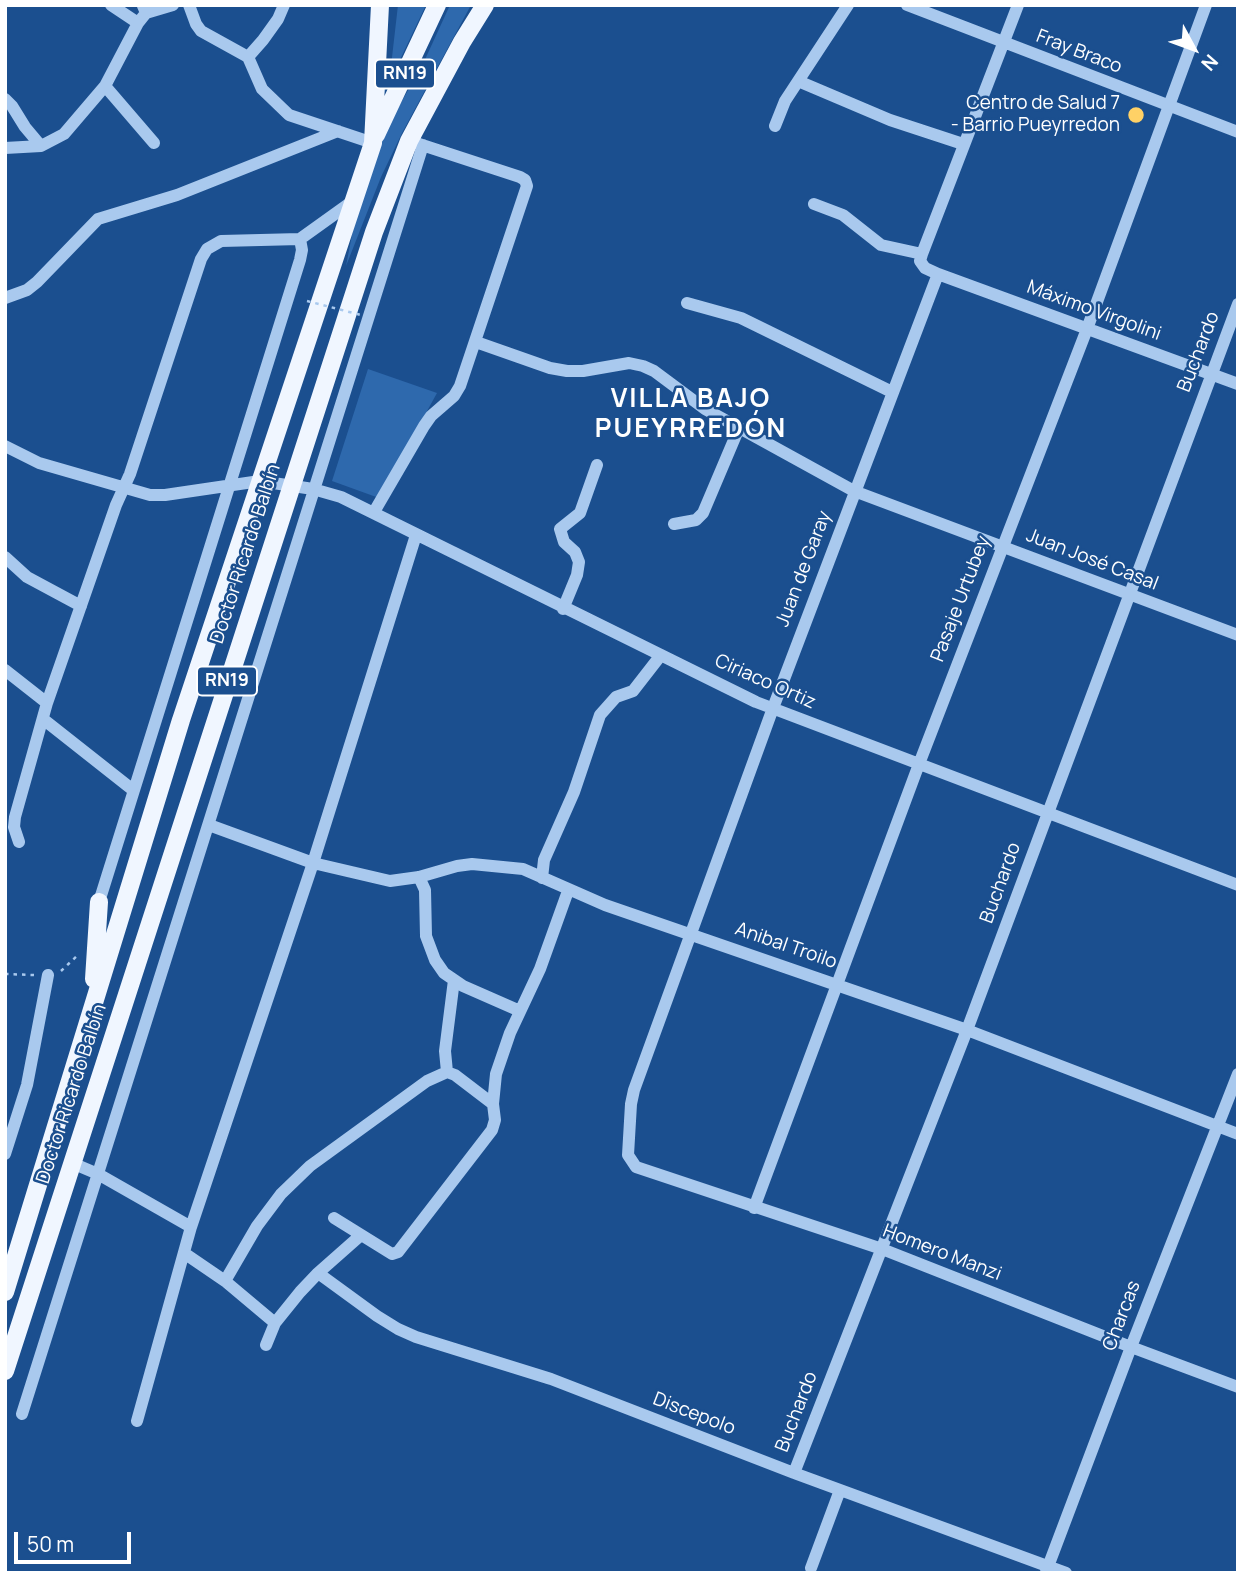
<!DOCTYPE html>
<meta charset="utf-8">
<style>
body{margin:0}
#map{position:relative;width:1243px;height:1578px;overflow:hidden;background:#1b4f8f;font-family:Manrope,sans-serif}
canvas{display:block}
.frame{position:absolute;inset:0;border:7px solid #fff;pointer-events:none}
.north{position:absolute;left:1159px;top:14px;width:70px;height:70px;-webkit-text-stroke:5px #1b4f8f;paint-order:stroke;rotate:131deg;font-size:19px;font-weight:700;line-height:28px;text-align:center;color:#fff}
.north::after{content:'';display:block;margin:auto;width:24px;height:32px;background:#fff;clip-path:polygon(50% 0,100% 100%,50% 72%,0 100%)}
.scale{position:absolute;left:14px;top:1532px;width:117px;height:32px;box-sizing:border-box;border:4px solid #fff;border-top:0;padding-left:9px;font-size:21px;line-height:24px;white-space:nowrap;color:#fff;-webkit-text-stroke:5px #1b4f8f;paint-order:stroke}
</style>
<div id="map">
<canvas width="1243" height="1578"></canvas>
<div class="frame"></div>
<div class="north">N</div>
<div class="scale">50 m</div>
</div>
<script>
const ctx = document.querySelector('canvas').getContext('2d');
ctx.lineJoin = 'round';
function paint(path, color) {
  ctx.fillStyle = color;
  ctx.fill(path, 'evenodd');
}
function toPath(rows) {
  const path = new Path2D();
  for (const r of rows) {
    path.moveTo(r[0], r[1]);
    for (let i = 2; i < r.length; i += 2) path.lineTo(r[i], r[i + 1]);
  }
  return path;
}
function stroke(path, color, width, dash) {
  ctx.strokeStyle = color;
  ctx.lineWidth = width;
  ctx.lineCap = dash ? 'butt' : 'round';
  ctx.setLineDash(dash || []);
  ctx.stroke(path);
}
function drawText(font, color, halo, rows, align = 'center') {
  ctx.font = font + ' Manrope,sans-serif';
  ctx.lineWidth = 5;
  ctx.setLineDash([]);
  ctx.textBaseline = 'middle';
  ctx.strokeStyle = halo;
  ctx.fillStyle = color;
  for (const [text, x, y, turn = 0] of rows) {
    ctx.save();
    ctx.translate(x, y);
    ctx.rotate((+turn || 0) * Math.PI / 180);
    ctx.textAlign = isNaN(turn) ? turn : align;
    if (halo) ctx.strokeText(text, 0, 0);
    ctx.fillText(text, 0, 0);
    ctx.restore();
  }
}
paint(toPath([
 [398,5,426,5,377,108,381,66,391,66],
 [450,5,471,5,402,133,381,177,346,266,362,183,384,132,422,66],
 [368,369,437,393,379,498,332,481]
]), '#2e69ad');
stroke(toPath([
 [61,971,79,954],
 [5,974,34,975]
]), '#a9c9ee', 2.5, [3.5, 5]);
stroke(toPath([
 [111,5,138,23],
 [189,5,196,24,201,31,248,57,262,89,289,115,373,143],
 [907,5,1238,132],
 [1018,5,922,254,920,261,925,268,938,274,773,708,634,1090,631,1104,628,1155,636,1167,882,1249,1131,1347,1238,1387],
 [143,6,146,13,173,5],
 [248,57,263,40,278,19,284,5],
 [798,81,890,120,963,144],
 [105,86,154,143],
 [5,99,12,106,25,127,41,146],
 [775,126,785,101,848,5],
 [5,148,41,146,64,134,105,86,138,23,146,13],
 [814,204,843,215,881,245,922,254],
 [938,274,1238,384],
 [5,298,27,290,37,282,98,219,177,195,338,131],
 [687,303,741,318,892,392],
 [476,342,550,368,567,371,583,371,629,363,643,366,654,371,705,409,854,491,1238,635],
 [5,446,39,463,150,495,165,495,260,481,313,489,341,497,756,702,1238,885],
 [374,512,424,426,431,416,454,396,460,386,527,186,525,180,520,177,416,143],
 [674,524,696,520,703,513,739,428],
 [5,557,27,577,81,606],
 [563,609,577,575,579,562,575,552,564,542,560,529,580,513,597,465],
 [5,670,47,703],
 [43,719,133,790],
 [209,825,313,863,390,881,419,877,457,866,472,864,523,869,605,905,967,1030,1238,1134],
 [19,842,14,827,15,817,47,703,116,505,130,474,201,259,207,249,221,241,300,239,353,201],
 [419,877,425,890,426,936,435,960,444,973,463,986,520,1011],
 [542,878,544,860,574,792,600,715,616,697,633,691,661,655],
 [99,902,300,260,302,250,300,239],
 [447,1072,445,1051,454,980],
 [5,1154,27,1085,48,975],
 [72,1163,98,1174,191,1227],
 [754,1208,919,764,1087,329,1206,5],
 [334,1218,392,1254,398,1252,492,1130,495,1120,493,1104,496,1074,510,1033,540,969,568,891],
 [184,1253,225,1281,275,1323],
 [318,1273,377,1316,398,1329,416,1337,551,1379,794,1473,1066,1573],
 [225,1281,257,1226,281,1194,310,1166,427,1081,447,1072,455,1075,493,1104],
 [266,1345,275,1323,300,1292,318,1273,361,1235],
 [22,1414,423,145],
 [137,1421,191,1227,313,863,416,535],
 [794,1473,967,1030,1238,304],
 [811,1568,840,1490],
 [1046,1572,1131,1347,1238,1074]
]), '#a9c9ee', 12);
stroke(toPath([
 [376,135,437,5],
 [94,979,99,902],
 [5,1292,181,720,373,143,380,5],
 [5,1371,374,232,409,141,462,42,485,5]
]), '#f0f6ff', 18);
stroke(toPath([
 [307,301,361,315]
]), '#a9c9ee', 2.5, [3.5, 5]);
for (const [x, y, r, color] of [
 [1136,115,9,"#ffd166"]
]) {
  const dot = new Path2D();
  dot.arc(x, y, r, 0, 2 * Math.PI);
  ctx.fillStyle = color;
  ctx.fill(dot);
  stroke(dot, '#1b4f8f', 2.5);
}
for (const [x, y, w] of [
 [405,74,60],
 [227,681,60]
]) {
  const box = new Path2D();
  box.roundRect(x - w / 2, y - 14.5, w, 29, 5);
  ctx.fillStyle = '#1b4f8f';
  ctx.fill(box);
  stroke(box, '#fff', 2);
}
drawText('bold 18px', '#fff', null, [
 ["RN19",405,74],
 ["RN19",227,681]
]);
drawText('19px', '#fff', '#1b4f8f', [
 ["Fray Braco",1079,52,21],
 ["Máximo Virgolini",1094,311,20],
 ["Buchardo",1199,352,-69],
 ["Doctor Ricardo Balbín",246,554,-72],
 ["Juan José Casal",1092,560,21],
 ["Juan de Garay",804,569,-69],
 ["Pasaje Urtubey",961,599,-69],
 ["Ciriaco Ortiz",765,682,24],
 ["Buchardo",1001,883,-70],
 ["Anibal Troilo",786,946,19],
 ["Doctor Ricardo Balbín",72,1094,-72],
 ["Homero Manzi",942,1253,21],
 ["Charcas",1122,1316,-69],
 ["Buchardo",797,1412,-69],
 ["Discepolo",694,1414,21]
]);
drawText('19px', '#fff', '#1b4f8f', [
 ["Centro de Salud 7",1120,104],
 ["- Barrio Pueyrredon",1120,126]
], 'right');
ctx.letterSpacing = '2px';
drawText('bold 26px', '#fff', '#1b4f8f', [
 ["VILLA BAJO",691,400],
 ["PUEYRREDÓN",691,430]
]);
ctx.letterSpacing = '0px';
</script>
